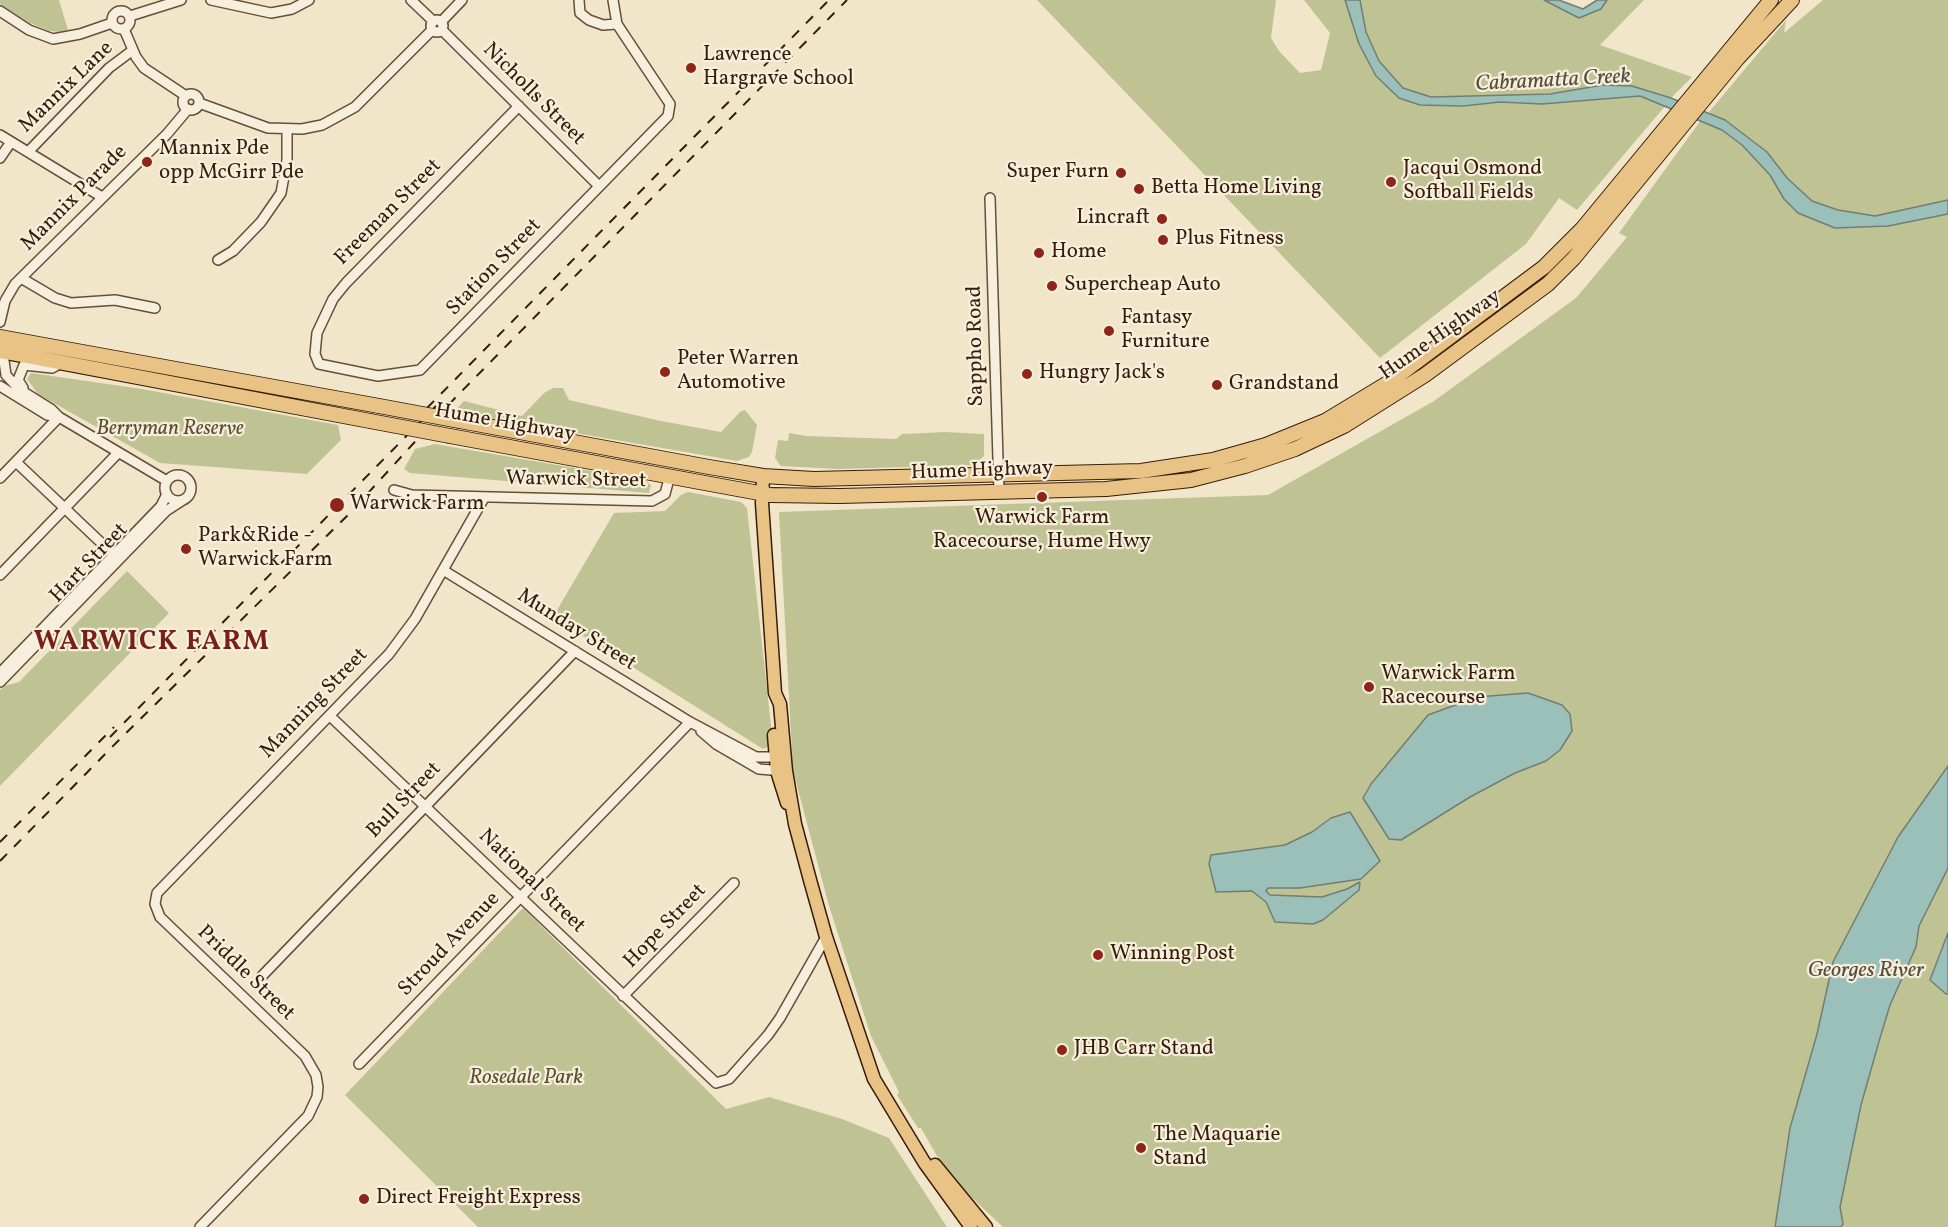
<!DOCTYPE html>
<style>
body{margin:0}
canvas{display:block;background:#f1e6ca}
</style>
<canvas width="1948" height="1227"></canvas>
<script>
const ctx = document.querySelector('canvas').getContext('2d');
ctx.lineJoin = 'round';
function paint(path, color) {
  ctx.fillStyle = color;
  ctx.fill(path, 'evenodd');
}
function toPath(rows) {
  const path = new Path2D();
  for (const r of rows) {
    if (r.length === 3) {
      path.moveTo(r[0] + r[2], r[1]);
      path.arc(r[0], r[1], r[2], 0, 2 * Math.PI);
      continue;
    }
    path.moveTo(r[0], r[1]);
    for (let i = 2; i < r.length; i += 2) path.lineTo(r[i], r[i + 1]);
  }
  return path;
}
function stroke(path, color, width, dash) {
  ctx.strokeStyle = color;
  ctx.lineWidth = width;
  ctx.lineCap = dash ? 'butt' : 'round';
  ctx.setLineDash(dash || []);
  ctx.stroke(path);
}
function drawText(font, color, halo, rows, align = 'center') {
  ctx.font = font + ' Vollkorn,serif';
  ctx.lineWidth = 4.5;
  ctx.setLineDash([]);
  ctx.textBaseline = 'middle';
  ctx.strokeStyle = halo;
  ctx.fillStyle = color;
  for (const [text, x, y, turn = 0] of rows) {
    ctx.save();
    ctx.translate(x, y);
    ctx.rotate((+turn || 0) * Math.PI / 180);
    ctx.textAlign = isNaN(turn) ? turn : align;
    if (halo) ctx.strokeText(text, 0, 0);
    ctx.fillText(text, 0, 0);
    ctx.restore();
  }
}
paint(toPath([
 [0,0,59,0,68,30,62,32,49,31,30,23,0,4],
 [1037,0,1276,0,1271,38,1279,51,1300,73,1321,70,1330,33,1304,0,1345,0,1376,76,1420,105,1500,102,1542,104,1640,96,1666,105,1577,210,1559,198,1526,244,1380,358],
 [1360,0,1544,0,1579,18,1601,9,1607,0,1644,0,1600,45,1692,77,1671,98,1632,86,1603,85,1550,94,1431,97,1402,88,1379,61,1366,32],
 [1823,0,1948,0,1948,200,1875,216,1838,210,1812,201,1787,178,1768,154,1709,112,1786,20,1784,33],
 [1701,120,1722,130,1742,145,1770,175,1784,199,1888,226,1948,214,1948,766,1898,837,1833,962,1775,1227,1003,1227,971,1197,937,1156,921,1128,918,1128,897,1095,899,1092,871,1036,829,906,793,771,779,512,1268,495,1434,401,1576,298,1627,237,1619,233],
 [31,373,142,389,338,425,341,440,307,474,160,463,38,394,27,379],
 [553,388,563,388,569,400,661,421,721,432,740,412,745,410,757,425,752,452,749,457,737,461,454,412,464,401,522,416,544,393],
 [945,432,984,434,984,456,974,465,838,469,781,466,775,458,778,440,788,441,789,433,806,436,896,439,902,434],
 [435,444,644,480,651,485,649,493,410,473,404,469,415,449],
 [688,492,741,502,747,508,773,744,763,749,553,617,614,513,665,511,681,495],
 [127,571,169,613,0,786,0,690,4,686,19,682],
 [1948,868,1948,933,1930,980,1948,994,1948,1227,1841,1227,1840,1208,1861,1105,1890,1005,1916,947,1919,926],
 [523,908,726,1109,769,1097,842,1119,889,1138,947,1227,478,1227,345,1095]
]), '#bfc394');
const water = toPath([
 [1345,0,1360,0,1366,32,1379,61,1403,88,1431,97,1550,94,1603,85,1632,86,1671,98,1725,120,1767,152,1787,178,1812,201,1838,210,1875,216,1948,200,1948,214,1888,226,1835,228,1798,213,1784,199,1770,175,1742,145,1722,130,1640,96,1542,104,1500,102,1463,106,1420,105,1399,98,1376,76,1359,44,1345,0],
 [1544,0,1559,0,1583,9,1597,0,1607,0,1601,9,1579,18,1544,0],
 [1528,693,1562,705,1570,714,1572,731,1560,750,1546,761,1515,773,1470,797,1401,840,1389,839,1363,798,1371,784,1428,715,1477,697,1528,693],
 [1948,766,1948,868,1919,926,1916,947,1890,1005,1880,1038,1861,1105,1840,1207,1843,1224,1841,1227,1775,1227,1790,1128,1817,1034,1833,962,1898,837,1948,766],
 [1350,812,1380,861,1361,879,1300,888,1268,888,1266,891,1270,895,1322,897,1347,889,1360,882,1359,890,1323,920,1313,924,1275,922,1266,902,1252,891,1216,892,1209,864,1211,855,1285,845,1312,832,1331,818,1350,812],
 [1948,933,1948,994,1946,994,1930,980,1948,933]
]);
paint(water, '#9bbfb9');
stroke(water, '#737e72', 1.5);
const minor = toPath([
 [211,0,271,13,292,9,309,0],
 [411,0,433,21],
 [579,0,580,13,589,20,603,25,617,24],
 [121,20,9],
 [0,11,29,30,53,39,80,34,112,23],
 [130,16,181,0],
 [437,26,6],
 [441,22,462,0],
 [124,29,136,57,144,68,186,96],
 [442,30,599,186],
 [191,102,8],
 [199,103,268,128,302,129,322,125,355,107,432,30],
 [519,106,346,283,333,299,317,333,315,354,319,364,378,376,420,370,668,116,670,104,617,24,613,0],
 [0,135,102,197],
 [28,152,109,68,133,50],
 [0,158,11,142],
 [990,198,999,492],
 [218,260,233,251,261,222,281,193,287,160,287,130],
 [21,278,55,298,71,303,115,300,155,308],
 [0,322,5,301,15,284,167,134,188,109],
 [2,347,6,375,19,389,51,409,59,417,167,481],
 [0,386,47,415,59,417],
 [23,388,18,380,24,365,52,368,61,363],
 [16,462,114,555],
 [178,488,13],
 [0,478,59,417],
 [394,490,412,495,652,501,665,494,670,475],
 [443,570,690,722,756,757,782,757],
 [0,575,118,453],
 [0,673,161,506,167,494],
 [0,682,166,511,183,500],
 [330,716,716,1083,729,1079,768,1035,780,1018,826,937],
 [701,731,716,744,759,769,784,771],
 [262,976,575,651],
 [623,996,734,883],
 [359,1064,690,722],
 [200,1227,308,1116,317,1097,318,1087,316,1075,305,1056,160,917,155,904,157,893,389,654,415,619,484,498]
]);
const major = toPath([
 [763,476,762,503,775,693,780,704,786,771,795,824,810,880,826,937,874,1079,924,1162,971,1227],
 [774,735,777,771,787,803],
 [935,1165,986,1227]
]);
const highway = toPath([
 [0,337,379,406],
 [0,351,370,421],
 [460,421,709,467,763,476,814,479,1141,471,1213,460,1266,445,1325,421,1391,381,1544,267,1582,229,1771,0],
 [450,436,770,495,840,496,1106,489,1191,480,1245,466,1295,449,1344,426,1425,375,1548,284,1574,258,1738,58,1792,0]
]);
stroke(minor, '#664e38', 12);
stroke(major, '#381c08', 15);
stroke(highway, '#381c08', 16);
stroke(minor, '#f6efdd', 9);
stroke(major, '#e8c385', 12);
stroke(highway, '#e8c385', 14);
stroke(toPath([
 [427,408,829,0],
 [110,737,436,406],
 [0,842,114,727],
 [0,861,118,741,347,516,455,398,847,0]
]), '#381c08', 2, [10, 10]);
const highwayBridge = toPath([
 [379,406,460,421],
 [370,421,450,436]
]);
stroke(highwayBridge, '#381c08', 16, []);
stroke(highwayBridge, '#e8c385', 14);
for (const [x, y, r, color] of [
 [691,68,6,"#8f2418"],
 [147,162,6,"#8f2418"],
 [1121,173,6,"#8f2418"],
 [1391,182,6,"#8f2418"],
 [1139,189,6,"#8f2418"],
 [1162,219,6,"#8f2418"],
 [1163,240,6,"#8f2418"],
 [1039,253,6,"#8f2418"],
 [1052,286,6,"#8f2418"],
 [1109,331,6,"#8f2418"],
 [665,372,6,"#8f2418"],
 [1027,374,6,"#8f2418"],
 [1217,385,6,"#8f2418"],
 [1042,497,6,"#8f2418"],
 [337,505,8,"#8f2418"],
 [186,549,6,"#8f2418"],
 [1369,687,6,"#8f2418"],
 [1098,955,6,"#8f2418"],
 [1062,1050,6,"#8f2418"],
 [1141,1148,6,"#8f2418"],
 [364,1199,6,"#8f2418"]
]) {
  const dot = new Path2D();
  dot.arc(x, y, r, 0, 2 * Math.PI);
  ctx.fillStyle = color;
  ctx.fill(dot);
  stroke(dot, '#f6efdd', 2);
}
drawText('21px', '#381c08', '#f6efdd', [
 ["Lawrence",703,56],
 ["Hargrave School",703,80],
 ["Mannix Pde",159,150],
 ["opp McGirr Pde",159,174],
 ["Jacqui Osmond",1403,170],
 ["Softball Fields",1403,194],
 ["Super Furn",1109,173,"right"],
 ["Betta Home Living",1151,189],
 ["Lincraft",1150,219,"right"],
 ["Plus Fitness",1175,240],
 ["Home",1051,253],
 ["Supercheap Auto",1064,286],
 ["Fantasy",1121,319],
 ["Furniture",1121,343],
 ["Peter Warren",677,360],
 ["Automotive",677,384],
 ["Hungry Jack's",1039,374],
 ["Grandstand",1229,385],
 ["Warwick Farm",350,505],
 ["Warwick Farm",1042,519,"center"],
 ["Racecourse, Hume Hwy",1042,543,"center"],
 ["Park&Ride -",198,537],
 ["Warwick Farm",198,561],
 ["Warwick Farm",1381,675],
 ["Racecourse",1381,699],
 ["Winning Post",1110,955],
 ["JHB Carr Stand",1074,1050],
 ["The Maquarie",1153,1136],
 ["Stand",1153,1160],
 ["Direct Freight Express",376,1199]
], 'left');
drawText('21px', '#381c08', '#f6efdd', [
 ["Mannix Lane",67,88,-44],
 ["Nicholls Street",533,95,45],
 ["Mannix Parade",75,199,-45],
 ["Freeman Street",389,213,-45],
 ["Station Street",495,268,-46],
 ["Hume Highway",1441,336,-35],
 ["Sappho Road",977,346,-91],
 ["Hume Highway",505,424,10],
 ["Hume Highway",982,472,-2],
 ["Warwick Street",576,481,1],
 ["Hart Street",90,564,-46],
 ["Munday Street",576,631,32],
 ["Manning Street",315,704,-46],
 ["Bull Street",405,801,-46],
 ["National Street",531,882,44],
 ["Hope Street",666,927,-46],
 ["Stroud Avenue",450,945,-46],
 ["Priddle Street",245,974,44]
]);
drawText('italic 21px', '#604e32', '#f6efdd', [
 ["Berryman Reserve",170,430],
 ["Rosedale Park",526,1079]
]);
drawText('italic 22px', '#564d3d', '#f6efdd', [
 ["Cabramatta Creek",1553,82,-3],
 ["Georges River",1866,972]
]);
ctx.letterSpacing = '1.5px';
drawText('bold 27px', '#7a1f14', '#f6efdd', [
 ["WARWICK FARM",152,644]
]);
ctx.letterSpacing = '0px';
</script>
